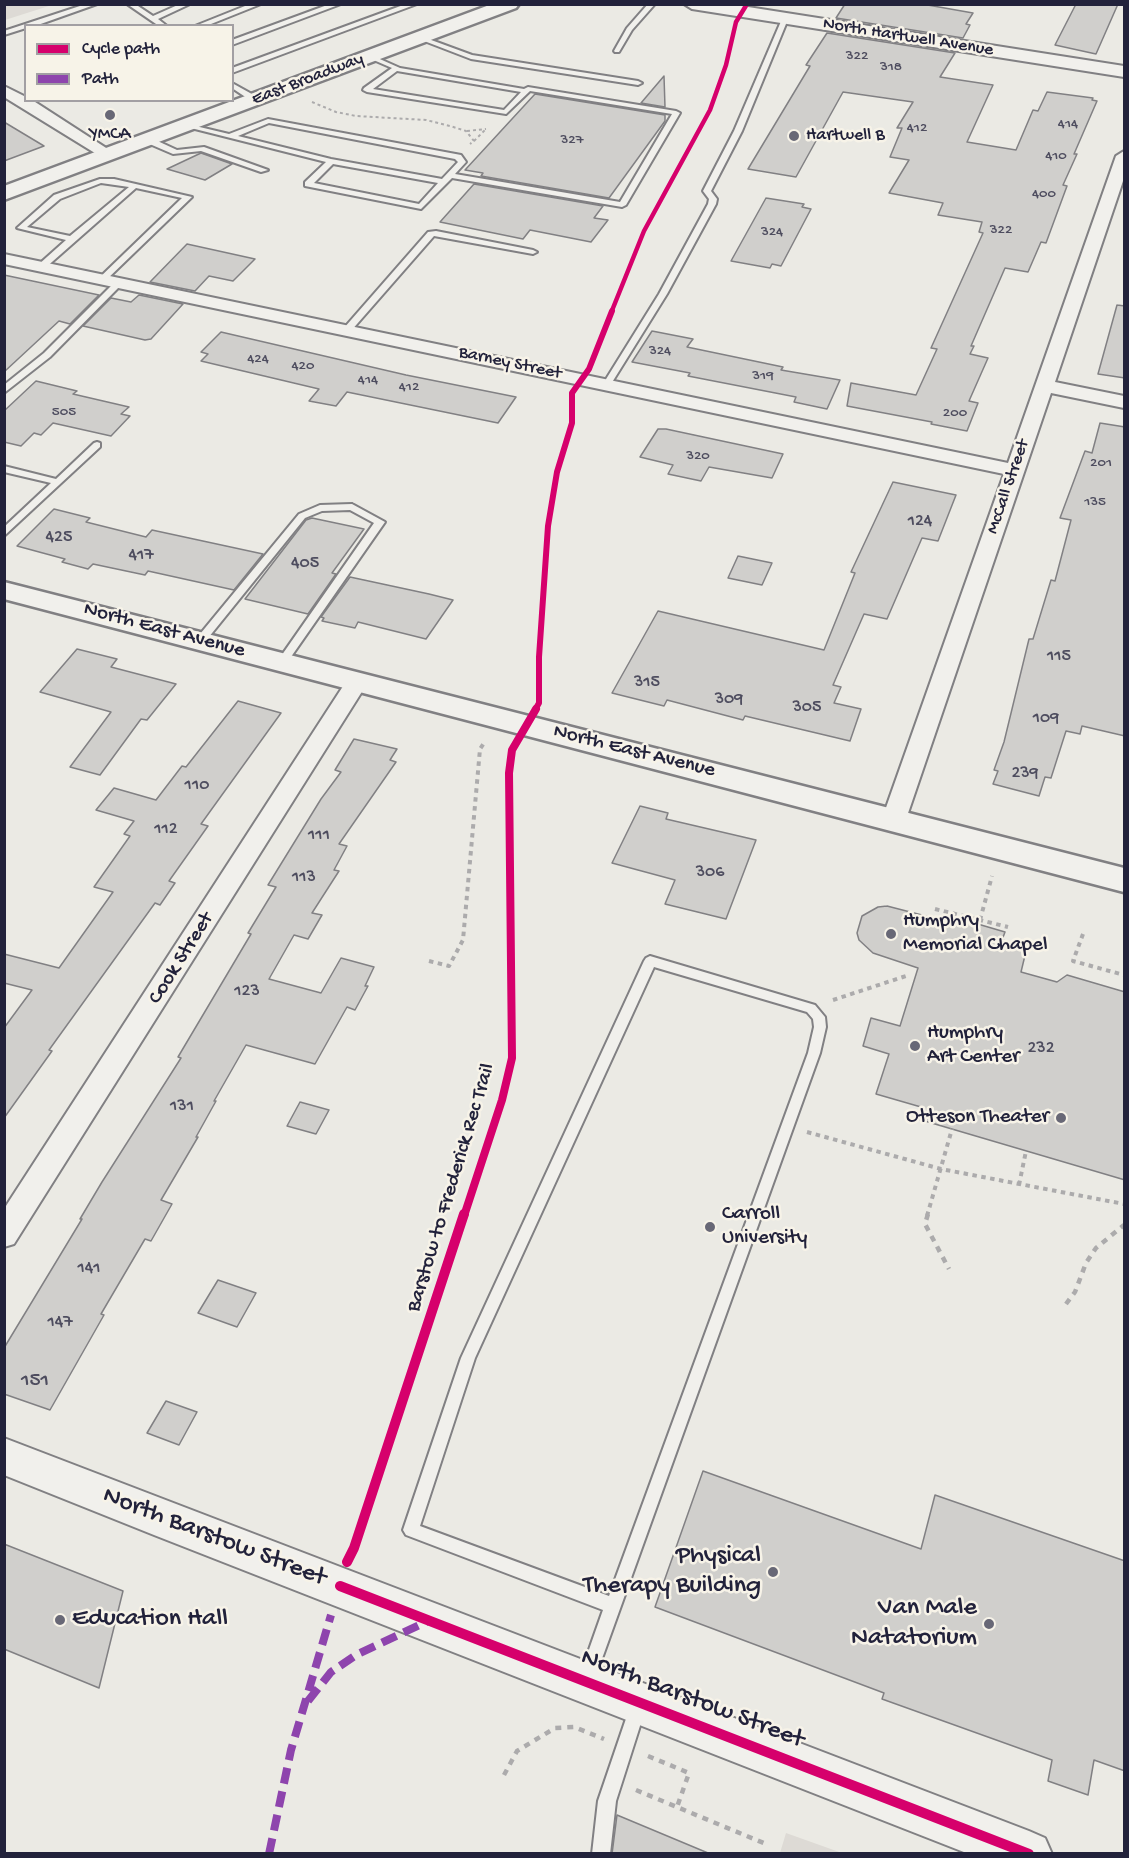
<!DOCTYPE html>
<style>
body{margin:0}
#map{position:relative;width:1129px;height:1858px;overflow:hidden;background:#ebeae4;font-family:"Gochi Hand",sans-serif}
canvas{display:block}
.frame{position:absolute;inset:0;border:6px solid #22223b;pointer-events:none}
.legend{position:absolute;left:24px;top:24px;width:210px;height:78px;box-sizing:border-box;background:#f7f3e8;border:2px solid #a29fa3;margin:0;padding:8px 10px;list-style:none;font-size:18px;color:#22223b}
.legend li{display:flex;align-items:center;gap:12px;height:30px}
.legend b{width:30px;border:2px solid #a29fa3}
</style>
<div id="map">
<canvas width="1129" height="1858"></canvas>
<div class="frame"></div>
<ul class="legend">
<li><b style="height:8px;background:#d6006c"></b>Cycle path</li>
<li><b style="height:8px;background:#8e44ad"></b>Path</li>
</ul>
</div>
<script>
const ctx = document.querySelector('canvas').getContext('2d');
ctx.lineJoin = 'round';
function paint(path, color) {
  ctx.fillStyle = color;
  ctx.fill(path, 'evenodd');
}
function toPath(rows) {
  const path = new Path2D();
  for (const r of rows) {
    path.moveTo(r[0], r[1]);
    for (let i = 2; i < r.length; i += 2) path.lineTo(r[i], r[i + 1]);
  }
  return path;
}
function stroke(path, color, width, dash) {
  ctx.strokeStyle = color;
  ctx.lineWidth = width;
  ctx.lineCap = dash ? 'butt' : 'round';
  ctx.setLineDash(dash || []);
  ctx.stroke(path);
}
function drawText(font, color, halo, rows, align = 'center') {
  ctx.font = font + ' "Gochi Hand",sans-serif';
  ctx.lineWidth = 5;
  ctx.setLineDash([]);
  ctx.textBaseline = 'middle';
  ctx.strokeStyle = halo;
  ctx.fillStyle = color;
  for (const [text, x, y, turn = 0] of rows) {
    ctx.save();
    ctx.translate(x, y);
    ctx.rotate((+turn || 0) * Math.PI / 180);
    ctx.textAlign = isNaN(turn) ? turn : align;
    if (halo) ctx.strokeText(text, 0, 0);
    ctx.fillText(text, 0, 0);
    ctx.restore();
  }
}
paint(toPath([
 [5,4,52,4,52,5,5,20],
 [786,1833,842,1853,780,1853]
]), '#dddad5');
const building = toPath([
 [845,4,922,4,973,13,966,24,970,25,963,38,836,18,845,4],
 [1076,4,1118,4,1096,54,1055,45,1076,4],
 [827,33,955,53,940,77,993,85,967,142,1016,150,1033,110,1038,111,1047,92,1093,98,1092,100,1097,101,1074,154,1077,154,1063,185,1067,186,1046,243,1041,242,1028,272,1005,268,971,346,974,346,970,354,988,358,969,401,978,403,967,431,931,424,932,422,847,406,851,383,916,395,937,349,931,348,983,233,979,232,982,222,938,215,943,203,889,193,909,160,890,157,902,128,897,128,913,102,843,92,796,177,748,169,810,66,806,65,827,33],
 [664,76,665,107,641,103,664,76],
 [535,94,665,115,665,121,609,198,481,176,483,173,465,170,535,94],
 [4,122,44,146,4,161,4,122],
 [201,153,232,164,205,180,167,169,201,153],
 [474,184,603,206,594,218,608,220,591,242,530,230,523,239,440,222,474,184],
 [766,198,804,204,802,207,811,209,781,266,772,264,770,268,731,261,766,198],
 [187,244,255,259,233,281,209,276,195,291,150,282,187,244],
 [4,275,99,295,70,324,59,321,4,372,4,275],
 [139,295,183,304,151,339,145,340,83,326,111,298,131,302,139,295],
 [1117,305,1125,306,1125,378,1098,374,1117,305],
 [652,331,693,339,687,347,783,367,781,370,840,380,827,409,794,402,796,397,688,376,690,373,632,362,652,331],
 [221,332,406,375,516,397,498,423,347,392,336,406,309,401,319,389,201,361,208,354,201,352,221,332],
 [36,381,77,391,73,394,129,407,121,414,130,416,111,436,53,423,41,435,34,433,21,446,4,442,4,411,36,381],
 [1100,423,1125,427,1125,736,1082,726,1080,734,1066,731,1051,778,1045,777,1039,796,993,784,998,771,994,770,1004,742,1029,639,1033,639,1051,580,1055,581,1071,520,1060,518,1085,451,1092,453,1100,423],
 [658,429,666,429,783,454,772,478,709,467,701,481,668,474,673,465,640,457,658,429],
 [893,482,956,495,938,541,922,538,887,619,864,614,833,685,841,687,834,703,861,709,850,741,745,716,743,720,667,700,664,706,612,693,658,611,824,650,855,573,851,572,893,482],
 [54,509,90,518,86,522,146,537,152,530,263,554,234,590,148,571,145,575,93,564,88,569,62,562,65,559,17,546,54,509],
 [312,518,364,529,332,573,336,574,308,614,245,599,306,520,312,518],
 [738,556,772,563,762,585,728,578,738,556],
 [350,577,429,594,453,600,426,639,358,622,355,628,322,621,324,618,321,617,350,577],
 [77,649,117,659,111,667,176,684,147,720,141,719,100,775,70,767,111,712,40,692,77,649],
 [238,701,281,713,201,824,208,826,169,881,175,883,160,905,155,903,49,1050,52,1051,4,1118,4,1028,32,990,4,983,4,954,59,968,113,892,94,887,130,836,124,834,134,821,96,810,114,788,156,800,182,766,186,767,238,701],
 [354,739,397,749,390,760,396,762,339,844,347,846,334,870,339,871,312,913,322,915,308,939,294,935,269,979,321,993,341,958,374,967,365,986,368,986,355,1010,347,1007,315,1064,246,1045,214,1101,216,1101,196,1137,198,1137,161,1200,172,1204,151,1241,145,1239,101,1314,104,1315,50,1410,4,1394,4,1348,82,1219,80,1219,102,1182,181,1058,178,1057,251,934,248,933,276,887,268,885,321,799,341,772,335,770,354,739],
 [640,806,668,813,666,819,756,840,726,919,665,904,675,880,612,863,640,806],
 [887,906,945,921,947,915,1005,932,1002,940,1027,947,1021,972,1057,982,1067,975,1125,992,1125,1180,918,1119,921,1107,876,1094,889,1054,863,1046,871,1018,900,1026,918,968,873,953,859,940,857,933,862,916,878,907,887,906],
 [300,1102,329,1110,316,1134,287,1126,300,1102],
 [218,1280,256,1293,237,1327,198,1313,218,1280],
 [166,1401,197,1412,179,1445,147,1433,166,1401],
 [703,1471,921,1549,935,1495,1125,1561,1125,1771,1094,1760,1088,1795,1048,1781,1052,1760,882,1699,884,1693,655,1607,703,1471],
 [4,1544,123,1591,99,1688,4,1649,4,1544],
 [617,1815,708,1853,708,1854,612,1854,617,1815]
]);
paint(building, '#d0cfcc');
stroke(building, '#818083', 1.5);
const service = toPath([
 [86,4,97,4,35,26,26,26,26,28,4,35,4,31,86,4],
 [127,4,135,4,153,16,180,4,190,4,158,19,167,26,159,26,127,4],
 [250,4,261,4,206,26,195,26,250,4],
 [330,4,341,4,232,45,232,40,330,4],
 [406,4,417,4,232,73,232,68,406,4],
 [648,4,655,4,632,30,619,52,615,52,614,51,627,28,648,4],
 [785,17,788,19,742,131,711,191,717,199,716,204,667,294,611,384,607,387,604,386,603,384,659,294,708,204,709,199,703,191,734,131,782,19,785,17],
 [419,37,423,37,472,55,638,81,642,83,638,85,471,59,419,39,419,37],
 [369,56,373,56,400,68,524,89,528,87,676,111,680,113,626,205,622,207,452,178,421,209,305,186,305,182,326,162,183,126,187,124,229,134,268,119,461,155,466,162,455,174,620,202,672,114,530,91,506,114,367,92,363,90,364,88,392,68,369,58,369,56],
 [397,71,521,92,504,110,373,89,397,71],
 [269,123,455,159,458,162,442,179,331,159,238,136,269,123],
 [333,164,438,183,419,204,314,183,333,164],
 [232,83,259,98,260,100,253,102,232,88,232,83],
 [145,138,151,138,177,150,204,147,268,170,261,172,201,151,173,154,145,142,145,138],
 [100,179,114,179,192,197,104,282,97,280,182,198,136,188,44,269,38,269,38,265,66,240,17,228,54,195,100,179],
 [101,183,129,187,70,236,27,227,60,199,101,183],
 [436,231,533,250,537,252,533,254,434,236,350,332,344,332,344,328,428,232,436,231],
 [116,281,123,283,50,357,4,393,4,385,44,353,116,281],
 [97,442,100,443,100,447,4,536,4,527,51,483,4,472,4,466,56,479,94,443,97,442],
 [352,504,385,522,286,664,282,665,277,662,374,523,350,510,322,511,305,518,204,643,196,643,195,641,196,639,299,514,320,505,352,504],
 [650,956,815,1005,825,1017,826,1027,820,1053,595,1678,593,1684,587,1686,581,1684,579,1678,603,1610,406,1535,403,1530,461,1358,644,961,646,958,650,956],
 [654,967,807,1012,813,1019,814,1027,808,1053,609,1596,420,1526,475,1358,654,967],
 [638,1699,644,1701,646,1707,616,1801,610,1854,592,1854,598,1801,630,1707,632,1701,638,1699]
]);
const minor = toPath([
 [4,86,26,97,26,100,32,100,117,155,109,160,103,158,4,97,4,86],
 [1124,151,1124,178,1055,382,1124,396,1124,408,1051,393,906,819,903,825,894,827,885,825,882,819,1004,474,4,264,4,254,1008,463,1116,156,1124,151],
 [357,675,365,677,368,682,14,1244,4,1247,4,1209,349,677,357,675]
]);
const tertiary = toPath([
 [684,4,729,4,1124,66,1124,77,692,9,684,4],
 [4,1438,1029,1831,1045,1838,1052,1854,969,1854,154,1535,4,1475,4,1438]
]);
const secondary = toPath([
 [492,4,519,4,516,8,4,200,4,186,492,4],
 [4,582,1124,868,1124,892,4,599,4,582]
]);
stroke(service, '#818083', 4);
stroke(minor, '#818083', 4);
stroke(tertiary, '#818083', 4);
stroke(secondary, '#818083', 5);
stroke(toPath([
 [312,102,336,112,356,116,426,120,450,126,466,131,474,141,470,144],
 [467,131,486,129],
 [474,141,486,129]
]), '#acabac', 2, [3, 3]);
stroke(toPath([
 [935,909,1008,927],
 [980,920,992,876],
 [1083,934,1073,961,1124,975],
 [429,961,449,966,463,940,480,749,484,743],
 [833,1000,909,975],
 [807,1132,941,1169,1124,1204],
 [1019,1185,1026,1151],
 [927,1216,952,1129]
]), '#acabac', 4, [4.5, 4.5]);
stroke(toPath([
 [928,1214,925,1224,949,1269],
 [1066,1304,1075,1292,1086,1263,1096,1248,1124,1225],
 [648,1756,689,1773,677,1807],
 [504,1775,517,1751,555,1728,574,1727,604,1739],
 [636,1790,766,1844]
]), '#acabac', 4.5, [6, 6]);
paint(service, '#f1f0ec');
paint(minor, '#f1f0ec');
paint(tertiary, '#f1f0ec');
paint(secondary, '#f1f0ec');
stroke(toPath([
 [308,1701,331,1672,356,1655,428,1621],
 [269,1854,291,1750,331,1615]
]), '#8e44ad', 8, [16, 8]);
stroke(toPath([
 [611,313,644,231,710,110,726,65,736,22,747,4]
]), '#d6006c', 4.5);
stroke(toPath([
 [535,710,539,703,539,657,548,526,557,472,572,423,572,393,589,369,612,311]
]), '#d6006c', 6);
stroke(toPath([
 [464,1216,502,1100,512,1058,509,773,512,750,536,709]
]), '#d6006c', 8);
stroke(toPath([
 [347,1562,354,1548,464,1214],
 [340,1586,1029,1854]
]), '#d6006c', 10);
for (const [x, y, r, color] of [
 [110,115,6,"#686876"],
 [794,136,6,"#686876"],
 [891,934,6,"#686876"],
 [915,1046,6,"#686876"],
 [1061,1118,6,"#686876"],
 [710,1227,6,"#686876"],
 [773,1572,6,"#686876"],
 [60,1620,6,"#686876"],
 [989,1624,6,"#686876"]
]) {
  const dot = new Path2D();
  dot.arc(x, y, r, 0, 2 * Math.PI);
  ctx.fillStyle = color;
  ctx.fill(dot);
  stroke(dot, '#f7f3e8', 2);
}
drawText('15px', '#4e4d5f', null, [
 ["322",857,57],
 ["318",891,68],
 ["414",1068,125],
 ["412",917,129],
 ["327",572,141],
 ["410",1056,157],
 ["400",1044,195],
 ["322",1001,231],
 ["324",772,233],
 ["324",660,352],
 ["424",258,360],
 ["420",303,367],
 ["319",763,377],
 ["414",368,381],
 ["412",409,388],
 ["505",64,413],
 ["200",955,414],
 ["320",698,457],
 ["201",1101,464],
 ["135",1095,503]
]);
drawText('18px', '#22223b', '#f7f3e8', [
 ["North Hartwell Avenue",908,38,9],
 ["East Broadway",308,80,-21],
 ["Barney Street",510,364,12],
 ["McCall Street",1009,487,-71]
]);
drawText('18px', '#22223b', '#f7f3e8', [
 ["YMCA",110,135],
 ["Hartwell B",806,136,"left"]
]);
drawText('18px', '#4e4d5f', null, [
 ["124",920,522],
 ["425",59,538],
 ["417",141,556],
 ["405",305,564],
 ["115",1059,657],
 ["315",647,683],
 ["309",729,700],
 ["305",807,708],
 ["109",1046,719],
 ["239",1025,774],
 ["110",197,786],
 ["112",166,830],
 ["111",319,836],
 ["306",710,873],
 ["113",304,878],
 ["123",247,992],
 ["232",1041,1049],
 ["131",182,1107],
 ["141",89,1269],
 ["147",60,1323]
]);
drawText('21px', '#22223b', '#f7f3e8', [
 ["North East Avenue",164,631,15],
 ["North East Avenue",634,752,14],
 ["Cook Street",182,959,-58],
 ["Barstow to Frederick Rec Trail",452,1188,-73]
]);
drawText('21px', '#22223b', '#f7f3e8', [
 ["Humphry",903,922],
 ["Memorial Chapel",903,946],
 ["Humphry",927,1034],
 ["Art Center",927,1058],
 ["Otteson Theater",1049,1118,"right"],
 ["Carroll",722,1215],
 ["University",722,1239]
], 'left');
drawText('21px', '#4e4d5f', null, [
 ["151",35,1382]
]);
drawText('26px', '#22223b', '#f7f3e8', [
 ["North Barstow Street",214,1538,21],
 ["North Barstow Street",692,1700,21]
]);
drawText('26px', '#22223b', '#f7f3e8', [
 ["Physical",761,1557],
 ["Therapy Building",761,1587],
 ["Van Male",977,1609],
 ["Natatorium",977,1639],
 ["Education Hall",72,1620,"left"]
], 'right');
</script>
